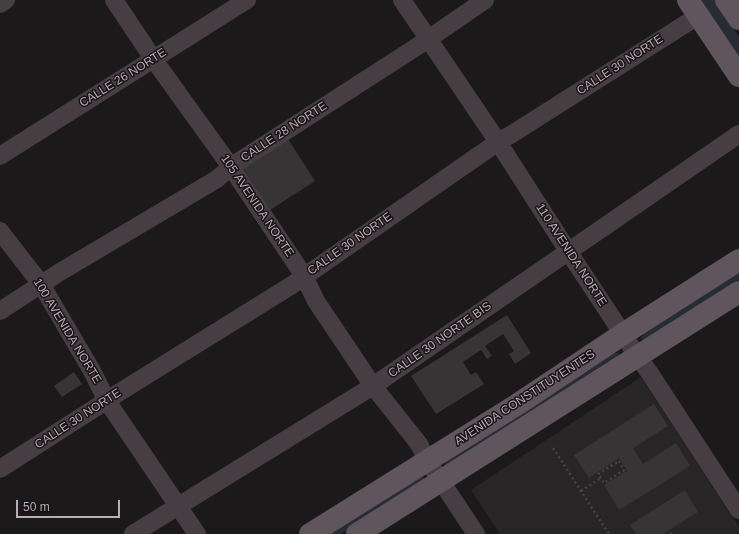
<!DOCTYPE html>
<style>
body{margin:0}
#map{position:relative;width:739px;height:534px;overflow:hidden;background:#1b191a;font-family:Helvetica,sans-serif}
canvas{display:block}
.scale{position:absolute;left:16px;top:500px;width:104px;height:18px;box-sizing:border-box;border:2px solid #bcaab8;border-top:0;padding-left:5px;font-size:12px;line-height:14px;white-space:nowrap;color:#bcaab8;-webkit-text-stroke:3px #161415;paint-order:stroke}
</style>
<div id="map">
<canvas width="739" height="534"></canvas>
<div class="scale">50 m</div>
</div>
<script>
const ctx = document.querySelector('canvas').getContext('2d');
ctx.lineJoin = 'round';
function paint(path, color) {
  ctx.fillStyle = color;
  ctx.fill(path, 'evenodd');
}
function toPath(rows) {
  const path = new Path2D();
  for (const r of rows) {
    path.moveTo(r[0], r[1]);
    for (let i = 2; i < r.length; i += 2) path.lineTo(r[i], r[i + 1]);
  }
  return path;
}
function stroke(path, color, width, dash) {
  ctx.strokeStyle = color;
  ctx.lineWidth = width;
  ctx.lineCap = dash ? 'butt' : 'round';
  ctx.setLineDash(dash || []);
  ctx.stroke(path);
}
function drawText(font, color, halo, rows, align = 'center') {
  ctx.font = font + ' Helvetica,sans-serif';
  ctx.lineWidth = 3;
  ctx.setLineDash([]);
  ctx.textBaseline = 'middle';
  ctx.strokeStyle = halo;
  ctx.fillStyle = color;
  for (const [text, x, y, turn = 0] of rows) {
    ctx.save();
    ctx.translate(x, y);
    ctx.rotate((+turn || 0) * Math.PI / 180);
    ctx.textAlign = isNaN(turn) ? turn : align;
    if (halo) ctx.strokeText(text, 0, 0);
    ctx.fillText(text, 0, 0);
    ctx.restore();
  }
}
paint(toPath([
 [641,377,739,527,739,534,500,534,471,490]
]), '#282526');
paint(toPath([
 [701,0,715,0,739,37,739,57],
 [739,270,739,280,645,340,640,339,645,332],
 [612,353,620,353,613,362,451,466,444,465,447,458],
 [423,476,424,480,341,534,325,534]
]), '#282c34');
paint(toPath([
 [288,139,315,181,270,210,243,168],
 [507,315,531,353,515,364,509,354,514,351,503,334,485,346,492,356,487,359,481,350,463,362,471,375,476,372,484,384,436,414,411,376],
 [74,372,82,384,62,397,54,386],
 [654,404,668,426,633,448,643,464,676,443,690,466,619,510,604,485,627,471,619,458,589,478,574,455],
 [685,490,698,512,663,534,636,534,630,525]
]), '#373435');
stroke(toPath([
 [553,448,609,534],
 [619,461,624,470,604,483,598,474,619,461],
 [581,491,601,478],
 [670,534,674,531]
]), '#4a4148', 2.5, [2, 3]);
stroke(toPath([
 [114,0,154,60,231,167,304,276,316,301,373,386,419,444,427,460,441,481,476,534],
 [402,0,498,142,568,251,638,357,649,372,739,510],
 [0,4,6,0],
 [0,156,247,0],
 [0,231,41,284,92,371,107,401,197,534],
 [0,311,60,272,217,179,231,167,244,158,421,44,485,0],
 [0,469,123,390,292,285,498,142,512,134,698,16],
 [133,534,373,386,739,134]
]), '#463e43', 18);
stroke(toPath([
 [688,0,739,76],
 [726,0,739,19],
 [310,534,518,404,623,334,739,260],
 [357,534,739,292]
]), '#60555d', 22);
drawText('12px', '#bcaab8', '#161415', [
 ["CALLE 30 NORTE",620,65,-33],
 ["CALLE 26 NORTE",123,78,-32],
 ["CALLE 28 NORTE",284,132,-33],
 ["105 AVENIDA NORTE",257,206,56],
 ["CALLE 30 NORTE",350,244,-35],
 ["110 AVENIDA NORTE",571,255,57],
 ["100 AVENIDA NORTE",67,331,59],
 ["CALLE 30 NORTE BIS",440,340,-35],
 ["AVENIDA CONSTITUYENTES",525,398,-33],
 ["CALLE 30 NORTE",78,419,-33]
]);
</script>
